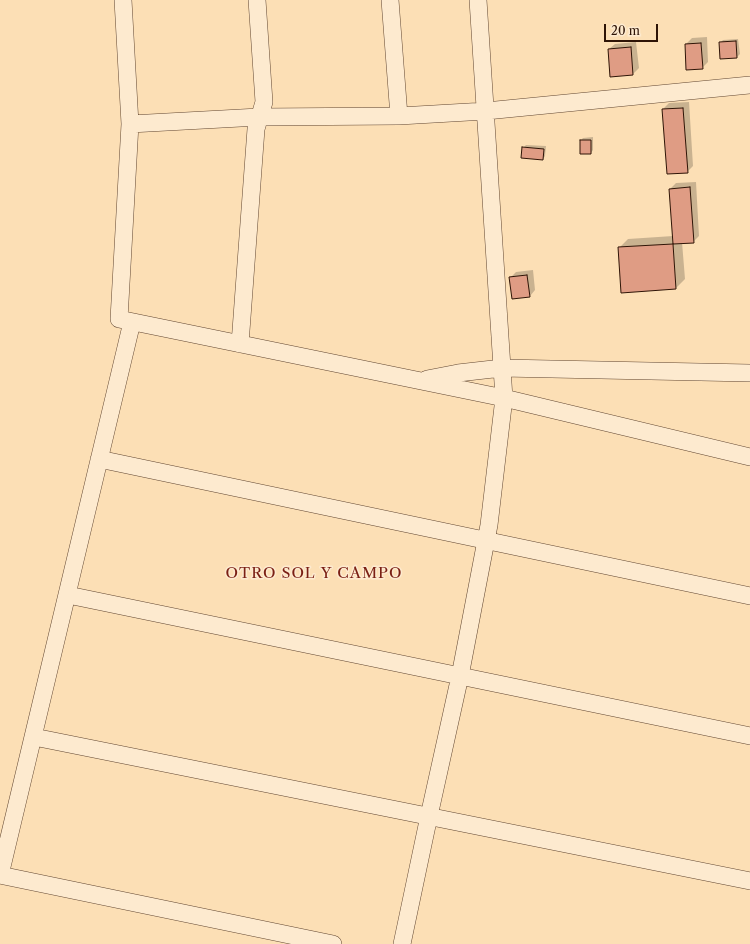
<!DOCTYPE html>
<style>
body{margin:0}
#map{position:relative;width:750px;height:944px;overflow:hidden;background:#fcdfb5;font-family:"Libre Caslon Text",serif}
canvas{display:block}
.scale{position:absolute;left:604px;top:24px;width:54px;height:18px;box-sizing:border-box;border:2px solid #2e1406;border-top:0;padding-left:5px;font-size:12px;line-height:14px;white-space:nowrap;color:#2e1406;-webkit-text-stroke:3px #fdeacf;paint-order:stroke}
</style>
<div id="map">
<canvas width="750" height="944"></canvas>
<div class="scale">20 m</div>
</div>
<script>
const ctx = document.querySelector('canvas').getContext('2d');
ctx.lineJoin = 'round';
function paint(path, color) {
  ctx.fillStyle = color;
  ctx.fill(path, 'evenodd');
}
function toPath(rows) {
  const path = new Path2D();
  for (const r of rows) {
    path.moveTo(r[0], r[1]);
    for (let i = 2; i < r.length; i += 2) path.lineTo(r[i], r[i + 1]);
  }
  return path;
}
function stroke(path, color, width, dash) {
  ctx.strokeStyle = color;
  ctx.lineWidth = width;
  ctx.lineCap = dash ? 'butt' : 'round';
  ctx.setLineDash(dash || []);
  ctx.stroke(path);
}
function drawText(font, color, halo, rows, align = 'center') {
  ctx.font = font + ' "Libre Caslon Text",serif';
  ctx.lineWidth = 3;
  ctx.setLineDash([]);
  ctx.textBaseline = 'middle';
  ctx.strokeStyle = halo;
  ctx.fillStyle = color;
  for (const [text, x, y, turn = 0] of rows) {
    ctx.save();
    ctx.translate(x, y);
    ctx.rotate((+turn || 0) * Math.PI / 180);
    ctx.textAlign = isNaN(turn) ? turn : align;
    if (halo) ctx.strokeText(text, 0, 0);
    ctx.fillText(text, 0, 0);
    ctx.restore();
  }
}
paint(toPath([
 [707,37,708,62,702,68,686,44,692,38],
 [738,39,740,54,737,57,720,43,723,40],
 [636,42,639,68,633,74,609,49,615,44],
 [689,102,693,166,687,172,663,109,669,103],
 [593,137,593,150,591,153,581,140,583,138],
 [526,145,546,146,545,156,543,159,523,148],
 [696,182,699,236,693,242,682,242,685,279,676,288,619,248,628,239,673,236,670,189,676,183],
 [533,270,535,290,530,296,510,278,516,272]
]), '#0003');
const building = toPath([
 [736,41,737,58,720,59,719,42,736,41],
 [701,43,703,69,686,70,685,44,701,43],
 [631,47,633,75,610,77,608,49,631,47],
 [683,108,688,173,667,174,662,109,683,108],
 [580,140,591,140,591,154,580,154,580,140],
 [522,147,544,149,543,160,521,158,522,147],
 [690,187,694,243,673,244,669,189,690,187],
 [673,244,676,289,621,293,618,247,673,244],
 [527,275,530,297,512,299,509,277,527,275]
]);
paint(building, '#df9c84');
stroke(building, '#2e1406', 1);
const street = toPath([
 [123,0,130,124,119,319,504,398,750,457],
 [390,0,399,116],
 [130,124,259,117,399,116,486,111,750,85],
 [240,344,256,129,264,102,257,0],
 [427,379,458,373,502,368,750,373],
 [99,459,750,596],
 [68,595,750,736],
 [34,737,750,881],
 [0,875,132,322],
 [0,875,333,944],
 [402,944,429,816,460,676,489,525,504,398,478,0]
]);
stroke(street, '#624732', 18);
stroke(street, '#fdeacf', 17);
ctx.letterSpacing = '1px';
drawText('15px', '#7a1f14', '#fdeacf', [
 ["OTRO SOL Y CAMPO",314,574]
]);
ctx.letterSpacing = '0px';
</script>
